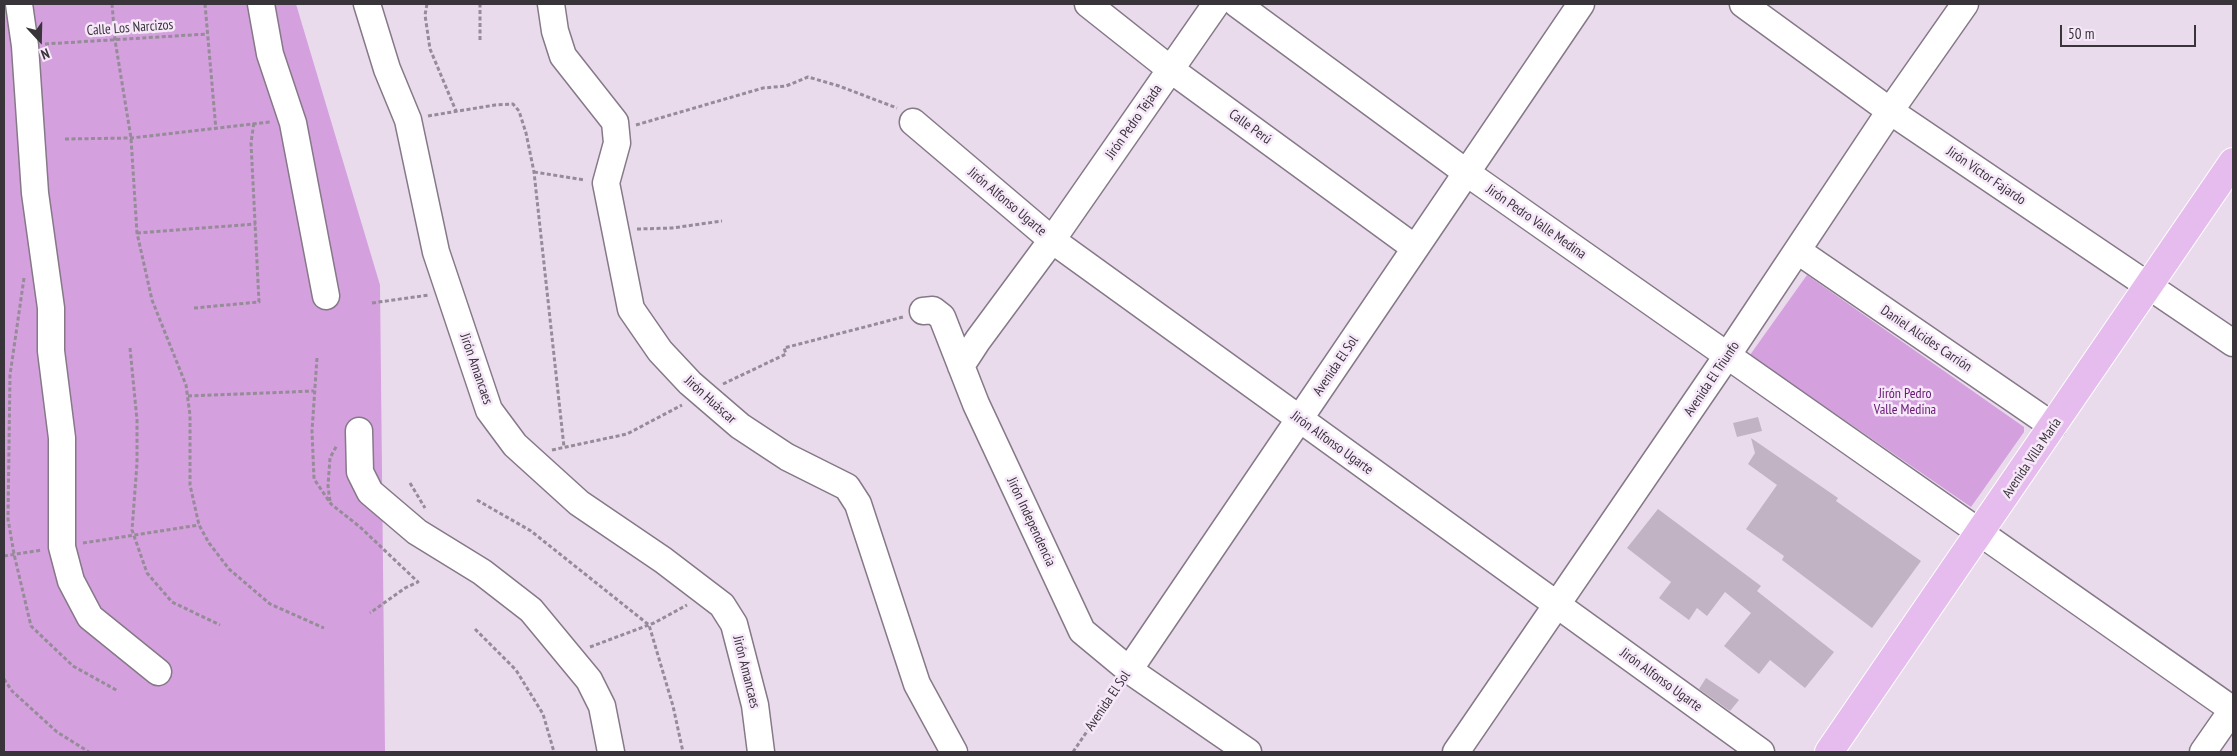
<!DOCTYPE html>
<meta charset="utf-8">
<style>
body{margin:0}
#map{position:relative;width:2237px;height:756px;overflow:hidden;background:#e9dbec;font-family:"PT Sans Narrow",sans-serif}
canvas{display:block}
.frame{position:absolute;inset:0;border:5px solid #39333a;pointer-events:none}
.north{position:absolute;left:15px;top:15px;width:50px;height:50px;-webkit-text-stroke:4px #f6e8f9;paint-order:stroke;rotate:159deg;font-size:14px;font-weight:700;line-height:20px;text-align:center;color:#39333a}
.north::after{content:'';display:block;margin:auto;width:18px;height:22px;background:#39333a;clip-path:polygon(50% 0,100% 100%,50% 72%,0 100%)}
.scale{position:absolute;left:2060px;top:25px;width:136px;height:22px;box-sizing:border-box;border:2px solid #39333a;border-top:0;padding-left:6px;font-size:15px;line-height:18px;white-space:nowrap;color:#39333a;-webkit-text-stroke:4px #f6e8f9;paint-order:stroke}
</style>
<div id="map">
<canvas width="2237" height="756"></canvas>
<div class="frame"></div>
<div class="north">N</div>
<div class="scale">50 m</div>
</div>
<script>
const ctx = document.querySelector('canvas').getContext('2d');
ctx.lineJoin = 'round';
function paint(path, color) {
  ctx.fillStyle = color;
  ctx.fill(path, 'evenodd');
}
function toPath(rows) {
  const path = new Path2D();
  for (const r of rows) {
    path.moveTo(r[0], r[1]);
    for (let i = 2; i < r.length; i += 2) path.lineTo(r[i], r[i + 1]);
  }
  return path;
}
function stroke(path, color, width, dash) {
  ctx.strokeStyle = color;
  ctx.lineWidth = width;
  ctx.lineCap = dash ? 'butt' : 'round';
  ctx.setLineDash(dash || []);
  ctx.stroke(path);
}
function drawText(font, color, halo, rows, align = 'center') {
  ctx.font = font + ' "PT Sans Narrow",sans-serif';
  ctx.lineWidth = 5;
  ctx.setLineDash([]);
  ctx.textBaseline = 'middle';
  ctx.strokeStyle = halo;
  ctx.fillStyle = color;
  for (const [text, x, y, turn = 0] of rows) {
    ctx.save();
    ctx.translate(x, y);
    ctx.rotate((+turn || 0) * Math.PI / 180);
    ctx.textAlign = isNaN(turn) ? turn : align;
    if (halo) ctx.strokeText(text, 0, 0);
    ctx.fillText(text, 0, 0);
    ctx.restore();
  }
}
paint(toPath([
 [4,4,296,4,380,285,385,752,4,752],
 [1807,275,2024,427,2024,432,1971,507,1750,355]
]), '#d4a0de');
paint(toPath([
 [1758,417,1762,431,1737,437,1733,423],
 [1751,438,1838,498,1836,501,1921,561,1872,628,1782,560,1784,556,1746,529,1777,485,1748,464,1755,453],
 [1658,509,1761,586,1757,591,1834,652,1805,688,1770,660,1759,674,1724,646,1751,613,1725,592,1707,616,1697,608,1689,620,1659,598,1671,582,1627,548],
 [1706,678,1739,700,1730,711,1699,689]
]), '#c1b3c3');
const minor = toPath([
 [19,4,25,46,35,193,51,308,51,351,62,438,62,547,71,581,90,617,158,672],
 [261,4,270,54,293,123,326,296],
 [367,4,387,69,408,120,436,252,489,410,515,445,579,503,663,560,722,605,734,624,755,705,761,752],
 [551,4,555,31,563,56,615,122,617,143,606,183,631,309,660,351,690,383,740,426,787,457,847,487,858,504,917,684,954,752],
 [1088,4,1170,69,1415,248],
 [1237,4,1467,173,2233,710],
 [1743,4,1890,111,2233,343],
 [913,122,1052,240,1761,752],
 [1798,251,2053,426],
 [923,311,933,310,942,317,976,404,1082,631,1129,670,1248,752],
 [961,366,978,340,1052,240,1216,4],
 [359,431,360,472,370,492,417,532,482,572,531,610,589,680,602,706,611,752],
 [1129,670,1581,4],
 [1456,752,1727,356,1890,111,1965,4],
 [2203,752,2233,709]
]);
const major = toPath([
 [1829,752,2233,162]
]);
stroke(minor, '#857887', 29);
stroke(major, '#fff', 30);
stroke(toPath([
 [112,4,115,40,131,138,137,233,152,300,186,385,190,415,190,485,199,525,209,543,229,569,270,604,324,628],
 [205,4,216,130],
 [427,4,425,15,430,49,456,111],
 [480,40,480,4],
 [45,44,207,34],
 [428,116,495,105,513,104,519,111,526,133,534,172,564,447],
 [636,125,763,88,786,86,808,77,839,86,897,108],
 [65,139,131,138,270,122],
 [534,172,585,180],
 [637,229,672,228,722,221],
 [137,233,256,224],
 [24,278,10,375,8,519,14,554,31,626,73,666,118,691],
 [372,303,429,295],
 [194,308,259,302,251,143,254,122],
 [130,348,137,420,137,463,132,530,147,573,172,602,220,625],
 [317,358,312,431,314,479,331,504,360,527,418,582,405,588,370,613],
 [723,384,786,354,784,348,903,317],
 [188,396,314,391],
 [552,450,627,434,682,405],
 [410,483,425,508],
 [477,500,531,531,649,625,673,706,683,752],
 [330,501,328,486,330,458,337,445],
 [83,543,199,525],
 [4,556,42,550],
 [475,629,516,670,543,714,554,752],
 [590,647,654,623,687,605],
 [4,679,12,691,57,732,89,752],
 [1073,752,1117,687]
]), '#968b98', 3, [4, 2.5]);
stroke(minor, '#fff', 26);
stroke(major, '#e6bcee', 28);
drawText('14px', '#39333a', '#f6e8f9', [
 ["Calle Los Narcizos",130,28,-4],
 ["Jirón Pedro Tejada",1134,122,-55],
 ["Calle Perú",1250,127,36],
 ["Jirón Víctor Fajardo",1986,176,34],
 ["Jirón Alfonso Ugarte",1007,202,40],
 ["Jirón Pedro Valle Medina",1536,222,35],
 ["Daniel Alcides Carrión",1926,339,34],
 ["Avenida El Sol",1336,366,-56],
 ["Jirón Amancaes",476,369,71],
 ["Avenida El Triunfo",1712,379,-56],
 ["Jirón Huáscar",710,400,42],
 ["Jirón Alfonso Ugarte",1332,443,36],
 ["Avenida Villa María",2032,458,-56],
 ["Jirón Independencia",1031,522,65],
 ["Jirón Amancaes",746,672,76],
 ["Jirón Alfonso Ugarte",1661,680,36],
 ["Avenida El Sol",1108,701,-56]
]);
drawText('14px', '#661774', '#f6e8f9', [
 ["Jirón Pedro",1905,394],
 ["Valle Medina",1905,410]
]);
</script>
